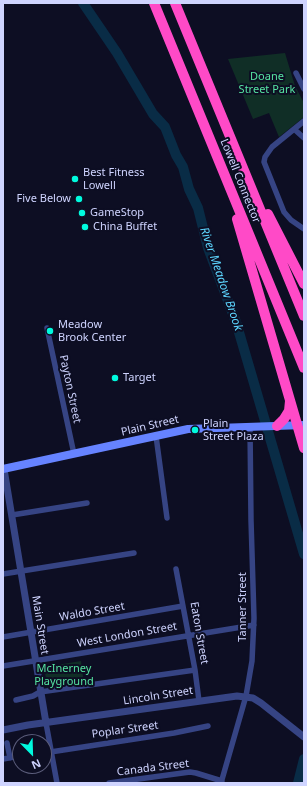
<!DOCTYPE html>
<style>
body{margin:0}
#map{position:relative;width:307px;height:786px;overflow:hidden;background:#0d0e23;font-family:"Noto Sans",sans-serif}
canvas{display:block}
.frame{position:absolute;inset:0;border:4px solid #cfd4ff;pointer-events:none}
.north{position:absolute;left:12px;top:734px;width:40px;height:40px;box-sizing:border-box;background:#0d0e23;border:1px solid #5b5d7b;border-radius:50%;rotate:157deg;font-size:11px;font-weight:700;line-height:16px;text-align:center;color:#cfd4ff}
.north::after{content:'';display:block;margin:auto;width:14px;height:18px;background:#00fade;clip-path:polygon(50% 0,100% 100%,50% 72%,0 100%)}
</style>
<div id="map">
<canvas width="307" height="786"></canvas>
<div class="frame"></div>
<div class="north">N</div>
</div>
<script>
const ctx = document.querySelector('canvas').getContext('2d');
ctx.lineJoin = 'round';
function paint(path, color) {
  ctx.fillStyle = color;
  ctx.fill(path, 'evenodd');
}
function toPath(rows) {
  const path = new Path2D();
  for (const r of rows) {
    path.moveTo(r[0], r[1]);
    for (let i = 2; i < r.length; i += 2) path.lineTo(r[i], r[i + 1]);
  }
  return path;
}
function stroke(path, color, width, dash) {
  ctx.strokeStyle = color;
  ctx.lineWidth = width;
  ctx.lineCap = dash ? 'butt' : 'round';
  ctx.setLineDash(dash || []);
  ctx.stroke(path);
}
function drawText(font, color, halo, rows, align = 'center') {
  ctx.font = font + ' "Noto Sans",sans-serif';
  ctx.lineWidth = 4;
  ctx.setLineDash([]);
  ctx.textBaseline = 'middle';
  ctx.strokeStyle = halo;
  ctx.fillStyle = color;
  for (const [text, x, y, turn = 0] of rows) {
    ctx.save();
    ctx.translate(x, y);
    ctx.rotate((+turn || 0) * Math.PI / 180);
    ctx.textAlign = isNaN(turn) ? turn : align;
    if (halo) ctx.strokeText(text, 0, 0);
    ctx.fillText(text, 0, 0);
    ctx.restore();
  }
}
paint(toPath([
 [285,53,295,86,304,103,304,117,279,137,269,113,253,119,228,59],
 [81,661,84,685,48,690,44,667]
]), '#102e26');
stroke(toPath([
 [83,3,117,53,153,114,165,127,176,155,183,167,189,189,198,208,208,248,236,322,304,554],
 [298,783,304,759]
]), '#092c46', 10);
stroke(toPath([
 [296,73,304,89],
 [304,121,272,147,265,157,264,162,284,212,291,220,304,229],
 [294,129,304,138],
 [47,328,74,454],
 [156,436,167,518],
 [12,515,87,503],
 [176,569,195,670,199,701],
 [3,574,134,553],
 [3,637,183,606],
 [3,666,254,625],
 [16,700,33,696,40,692,195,670],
 [46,723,57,783],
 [7,743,10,758],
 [44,753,174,733,208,726],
 [3,759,20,756],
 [109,783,190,772,196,773,222,781],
 [221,783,246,696,252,661,254,618,251,520,250,426]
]), '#364484', 5.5);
stroke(toPath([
 [4,469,46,723],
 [3,730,28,725,237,696,253,698,261,703,304,737]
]), '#364484', 7);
stroke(toPath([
 [3,469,188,429,304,425]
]), '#6683ff', 8);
stroke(toPath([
 [154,3,304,368],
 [175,3,304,316],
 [268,214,304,284],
 [237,219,304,448],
 [277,426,284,419,289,411,290,401]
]), '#ff4ac7', 10);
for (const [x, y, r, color] of [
 [75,179,4,"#00fade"],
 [79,199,4,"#00fade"],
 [82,213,4,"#00fade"],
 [85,227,4,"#00fade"],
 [50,331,4,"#00fade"],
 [115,378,4,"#00fade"],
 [195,430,4,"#00fade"]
]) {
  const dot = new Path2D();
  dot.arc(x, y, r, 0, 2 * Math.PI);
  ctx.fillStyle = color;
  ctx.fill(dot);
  stroke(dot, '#0d0e23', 1.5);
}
drawText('11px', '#56e4a2', '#0d0e23', [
 ["Doane",267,77],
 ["Street Park",267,90],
 ["McInerney",64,669],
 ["Playground",64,682]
]);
drawText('11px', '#cfd4ff', '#0d0e23', [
 ["Best Fitness",83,173],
 ["Lowell",83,186],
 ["Five Below",71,199,"right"],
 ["GameStop",90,213],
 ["China Buffet",93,227],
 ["Meadow",58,325],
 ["Brook Center",58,338],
 ["Target",123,378],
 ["Plain",203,424],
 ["Street Plaza",203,437]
], 'left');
drawText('11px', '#cfd4ff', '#0d0e23', [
 ["Lowell Connector",240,181,68],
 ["Payton Street",70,389,78],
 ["Plain Street",150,426,-13],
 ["Tanner Street",243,607,-90],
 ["Waldo Street",92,612,-10],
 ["Main Street",40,625,81],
 ["Eaton Street",199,633,80],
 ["West London Street",127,635,-10],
 ["Lincoln Street",158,696,-9],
 ["Poplar Street",125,730,-8],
 ["Canada Street",153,768,-7]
]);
drawText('italic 12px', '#5dd6ff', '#0d0e23', [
 ["River Meadow Brook",221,279,71]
]);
</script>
